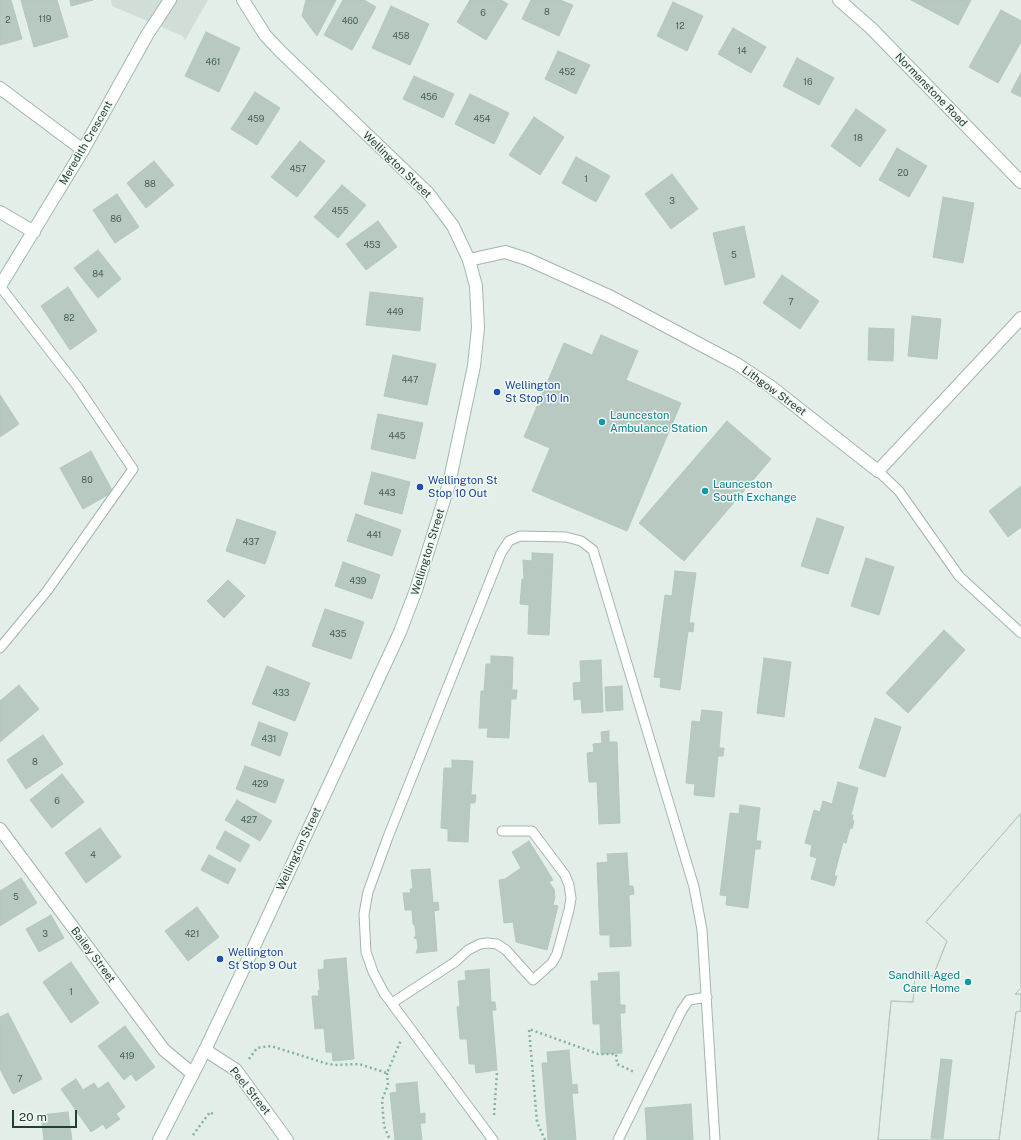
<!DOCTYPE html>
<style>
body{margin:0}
#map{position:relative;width:1021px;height:1140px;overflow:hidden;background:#e2eee7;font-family:"Public Sans",sans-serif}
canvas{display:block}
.scale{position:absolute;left:12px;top:1110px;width:65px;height:18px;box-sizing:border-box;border:2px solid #214034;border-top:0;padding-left:5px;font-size:12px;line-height:14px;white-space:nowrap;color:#214034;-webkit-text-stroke:3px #f3faf6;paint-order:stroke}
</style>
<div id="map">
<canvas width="1021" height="1140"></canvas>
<div class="scale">20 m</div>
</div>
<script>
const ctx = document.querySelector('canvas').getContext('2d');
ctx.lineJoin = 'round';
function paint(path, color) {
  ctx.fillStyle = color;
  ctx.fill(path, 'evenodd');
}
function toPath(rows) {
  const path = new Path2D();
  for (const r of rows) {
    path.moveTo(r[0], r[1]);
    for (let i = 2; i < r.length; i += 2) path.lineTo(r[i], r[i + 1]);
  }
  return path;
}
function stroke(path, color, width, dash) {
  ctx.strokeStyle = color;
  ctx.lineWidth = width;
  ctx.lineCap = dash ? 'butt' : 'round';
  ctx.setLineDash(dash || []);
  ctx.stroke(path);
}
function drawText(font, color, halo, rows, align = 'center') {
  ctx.font = font + ' "Public Sans",sans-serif';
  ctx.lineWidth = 3;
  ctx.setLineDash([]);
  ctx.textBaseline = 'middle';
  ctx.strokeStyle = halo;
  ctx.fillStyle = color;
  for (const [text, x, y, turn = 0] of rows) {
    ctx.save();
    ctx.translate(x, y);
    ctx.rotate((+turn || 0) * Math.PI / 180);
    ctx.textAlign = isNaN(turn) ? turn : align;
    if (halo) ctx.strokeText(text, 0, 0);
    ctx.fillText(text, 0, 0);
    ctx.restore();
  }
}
paint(toPath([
 [111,0,208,0,185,40,183,36,112,6]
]), '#d0ded6');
const building = toPath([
 [0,0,11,0,22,39,0,45,0,0],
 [21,0,57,0,68,37,34,47,21,0],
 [70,0,93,0,71,6,70,0],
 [306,0,336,0,317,36,302,16,306,0],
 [343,0,364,0,376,7,352,50,324,35,343,0],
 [470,0,501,0,508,4,486,40,457,22,470,0],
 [531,0,560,0,573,5,559,36,522,19,531,0],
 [911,0,971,0,958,25,911,0],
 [673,2,703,16,687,51,657,36,673,2],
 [391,6,429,24,410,65,372,48,391,6],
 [1001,10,1021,21,1021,42,998,83,969,67,1001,10],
 [733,28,766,47,751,73,718,54,733,28],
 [206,32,240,48,219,92,185,76,206,32],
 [558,51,590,65,576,94,545,79,558,51],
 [797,58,834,78,819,105,783,86,797,58],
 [1021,73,1021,97,1011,92,1021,73],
 [414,76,454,94,443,118,403,99,414,76],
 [255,92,280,108,257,145,231,129,255,92],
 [470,94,509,113,494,144,455,124,470,94],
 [856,109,886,130,860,167,831,146,856,109],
 [534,117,564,137,540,175,509,155,534,117],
 [300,141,325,161,297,197,271,177,300,141],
 [897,148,927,166,909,197,879,180,897,148],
 [576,157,610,176,596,202,562,183,576,157],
 [154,161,174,185,146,208,127,183,154,161],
 [672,174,698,209,671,229,645,194,672,174],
 [342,185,366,205,338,238,314,217,342,185],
 [117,194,139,227,115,243,93,210,117,194],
 [943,197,974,203,963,263,933,257,943,197],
 [378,221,397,247,366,270,346,244,378,221],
 [744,226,755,277,725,285,713,233,744,226],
 [98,250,121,279,98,298,74,268,98,250],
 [782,275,819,301,800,329,763,303,782,275],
 [68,287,97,331,70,350,41,306,68,287],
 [370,292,423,298,420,331,366,325,370,292],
 [912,316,941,319,937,359,908,356,912,316],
 [869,328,894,329,893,361,868,360,869,328],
 [601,335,638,351,626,380,681,403,627,531,532,491,550,448,524,437,564,343,592,355,601,335],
 [393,355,436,364,427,405,384,396,393,355],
 [0,395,19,424,0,437,0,395],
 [378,414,423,423,415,459,371,449,378,414],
 [727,421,771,459,684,561,639,523,727,421],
 [91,451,113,492,83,509,60,468,91,451],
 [372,472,410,482,402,514,364,504,372,472],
 [1021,486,1021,527,1008,537,989,511,1021,486],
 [356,514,401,530,392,556,347,541,356,514],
 [817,518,844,527,828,574,801,566,817,518],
 [237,519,276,532,265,564,226,551,237,519],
 [532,553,553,554,549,635,528,634,529,605,520,604,522,579,524,579,523,560,532,561,532,553],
 [866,558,894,567,879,615,851,606,866,558],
 [343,562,380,575,372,599,335,586,343,562],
 [675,571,696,573,689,623,694,623,693,632,688,631,680,690,660,687,661,678,654,677,665,595,672,596,675,571],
 [228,580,245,596,224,618,207,601,228,580],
 [325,609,364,622,351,659,312,646,325,609],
 [944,630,965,650,908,713,886,693,944,630],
 [491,656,513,657,512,690,517,690,516,699,511,699,509,738,487,737,488,728,479,728,481,691,484,691,486,664,491,664,491,656],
 [764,658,791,662,784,717,757,713,764,658],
 [601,660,603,712,582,713,581,699,574,700,573,683,581,682,580,661,601,660],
 [267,666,310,683,295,721,252,704,267,666],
 [19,685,39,709,0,742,0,701,19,685],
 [622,686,623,710,606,711,605,687,622,686],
 [702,710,722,712,719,748,724,748,723,756,718,756,714,797,694,795,695,784,686,783,692,721,700,722,702,710],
 [875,718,901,727,885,777,859,768,875,718],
 [259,722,288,733,280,756,251,745,259,722],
 [609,731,609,742,617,742,620,823,599,824,597,782,589,782,587,753,594,752,593,744,602,743,601,732,609,731],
 [43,735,63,764,26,789,7,760,43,735],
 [452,760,473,761,471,795,476,795,475,803,470,803,468,842,448,841,448,829,441,828,444,768,452,768,452,760],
 [245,766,284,780,275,803,236,789,245,766],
 [62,774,84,802,52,828,30,800,62,774],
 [838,782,858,788,851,815,853,815,852,820,854,821,852,829,850,828,846,843,843,842,834,876,837,876,834,886,811,879,817,858,810,856,812,845,805,843,814,810,820,812,823,801,832,804,838,782],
 [237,800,272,821,260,841,225,820,237,800],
 [740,805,760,808,756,841,761,841,760,849,755,849,748,908,726,905,727,896,720,895,730,813,739,814,740,805],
 [1021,813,1021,988,1015,994,1021,994,1021,1011,1016,1012,999,1140,878,1140,891,1001,913,1002,915,975,933,976,947,941,926,922,1021,813],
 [941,1059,952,1060,943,1139,931,1138,941,1059],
 [1021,813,1021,988,1015,994,1021,994,1021,1011,1016,1012,999,1140,878,1140,891,1001,913,1002,915,975,933,976,947,941,926,922,1021,813],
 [100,828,121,857,86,883,65,853,100,828],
 [225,831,250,845,240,862,216,848,225,831],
 [529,841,553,880,549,882,554,889,555,897,553,905,558,906,547,950,516,942,513,922,504,923,499,880,505,879,521,868,512,852,529,841],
 [627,853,629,886,633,886,634,894,629,895,631,946,610,947,610,935,600,935,597,863,608,862,607,854,627,853],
 [209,855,236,869,228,884,201,870,209,855],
 [430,869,433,903,438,902,439,910,434,911,437,951,416,953,418,948,417,939,414,938,416,935,415,926,413,924,412,910,405,910,403,893,411,893,410,889,413,889,411,870,430,869],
 [21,878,37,903,0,926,0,891,21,878],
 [197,907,219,937,188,961,165,931,197,907],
 [51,915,64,938,39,952,26,929,51,915],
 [346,958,354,1059,333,1061,332,1052,326,1052,324,1028,315,1029,312,996,319,996,318,991,320,990,318,970,324,969,324,960,346,958],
 [71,962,99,1003,71,1023,43,982,71,962],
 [489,969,491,1002,495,1002,496,1010,492,1010,497,1070,476,1073,475,1064,469,1064,467,1039,460,1039,457,1007,460,1006,458,981,466,980,465,971,489,969],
 [619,972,620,1005,625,1005,625,1013,620,1013,622,1053,601,1054,600,1024,593,1024,591,981,599,981,598,973,619,972],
 [8,1013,42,1079,13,1094,0,1069,0,1017,8,1013],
 [125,1026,155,1067,136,1081,131,1074,124,1080,98,1046,125,1026],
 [569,1050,572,1085,577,1084,578,1093,572,1094,576,1140,548,1140,542,1063,548,1063,547,1052,569,1050],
 [76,1079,83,1090,94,1083,98,1089,108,1082,125,1107,116,1114,120,1119,106,1129,103,1124,91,1132,61,1089,76,1079],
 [417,1082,420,1114,425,1113,425,1123,420,1123,422,1140,395,1140,390,1093,397,1092,396,1084,417,1082],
 [691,1104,693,1140,647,1140,645,1108,691,1104],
 [68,1112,72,1140,44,1140,41,1115,68,1112]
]);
paint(building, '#b7c9c0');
stroke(building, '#b4c8bd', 1);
const lane = toPath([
 [878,471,899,491,959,576,1021,633],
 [0,648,47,591,133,469,77,386,0,286],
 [392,1003,455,962,468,950,480,944,487,943,497,944,506,950,533,980,552,963,557,954,569,910,571,898,569,885,565,875,532,831,502,831],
 [493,1140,384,993,373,972,366,952,364,914,368,892,388,837,501,553,509,541,520,536,566,537,581,541,593,550,694,887,702,930,715,1140],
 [618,1140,682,1010,689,1000,707,997]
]);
const street = toPath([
 [0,88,83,150],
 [0,212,34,232],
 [469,260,505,252,527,259,611,297,737,364,770,386,878,471,1021,318],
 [0,829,164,1050,193,1074],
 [205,1050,236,1070,287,1140]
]);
const secondary = toPath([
 [839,0,871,28,1021,182],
 [0,286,83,150,147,35,170,0],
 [159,1140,205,1050,252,951,400,632,416,590,449,484,474,366,478,328,476,286,469,260,453,226,428,193,280,51,265,35,243,0]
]);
stroke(lane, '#a4b6ae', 11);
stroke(street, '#a4b6ae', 14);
stroke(secondary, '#a0baae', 14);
stroke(toPath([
 [249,1059,257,1048,271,1046,328,1064,335,1065,359,1064,387,1073,401,1040],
 [387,1073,388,1085,382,1100,384,1126,390,1140],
 [494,1115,497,1072],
 [193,1135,210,1112,214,1115],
 [545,1140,537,1122,529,1029,598,1054,616,1054,617,1064,634,1072]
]), '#80b49d', 2.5, [2, 3]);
stroke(lane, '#fff', 9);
stroke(street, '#fff', 12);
stroke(secondary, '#fff', 12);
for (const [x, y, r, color] of [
 [497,392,4,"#1a4fb4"],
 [602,422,4,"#0f9aa8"],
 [420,487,4,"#1a4fb4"],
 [705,491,4,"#0f9aa8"],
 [220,959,4,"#1a4fb4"],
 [968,982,4,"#0f9aa8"]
]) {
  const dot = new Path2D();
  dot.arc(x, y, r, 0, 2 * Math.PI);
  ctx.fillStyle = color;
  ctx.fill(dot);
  stroke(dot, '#f3faf6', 1.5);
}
drawText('9px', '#466257', null, [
 ["8",547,12],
 ["6",483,13],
 ["119",45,19],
 ["2",8,20],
 ["460",350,21],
 ["12",680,26],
 ["458",401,36],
 ["14",742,51],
 ["461",213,62],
 ["452",567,72],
 ["16",808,82],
 ["456",429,97],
 ["459",256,119],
 ["454",482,119],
 ["18",858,138],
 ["457",298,169],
 ["20",903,173],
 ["1",586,179],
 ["88",150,184],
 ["3",672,201],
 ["455",340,211],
 ["86",116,219],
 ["453",372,245],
 ["5",734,255],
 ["84",98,274],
 ["7",791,302],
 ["449",395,312],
 ["82",69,318],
 ["447",410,380],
 ["445",397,436],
 ["80",87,480],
 ["443",387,493],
 ["441",374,535],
 ["437",251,542],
 ["439",358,581],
 ["435",338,634],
 ["433",281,693],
 ["431",269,739],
 ["8",35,762],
 ["429",260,784],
 ["6",57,801],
 ["427",249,820],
 ["4",93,855],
 ["5",16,897],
 ["3",45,934],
 ["421",192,934],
 ["1",71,992],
 ["419",127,1056],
 ["7",20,1079]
]);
drawText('11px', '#214034', '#f3faf6', [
 ["Normanstone Road",931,90,46],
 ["Meredith Crescent",86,143,-60],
 ["Wellington Street",397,165,44],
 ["Lithgow Street",774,391,36],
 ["Wellington Street",428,552,-73],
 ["Wellington Street",299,849,-65],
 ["Bailey Street",93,955,53],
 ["Peel Street",250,1091,51]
]);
drawText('11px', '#164399', '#f3faf6', [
 ["Wellington",505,386],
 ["St Stop 10 In",505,399],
 ["Wellington St",428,481],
 ["Stop 10 Out",428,494],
 ["Wellington",228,953],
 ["St Stop 9 Out",228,966]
], 'left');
drawText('11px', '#0d838f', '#f3faf6', [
 ["Launceston",610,416],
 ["Ambulance Station",610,429],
 ["Launceston",713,485],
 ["South Exchange",713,498],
 ["Sandhill Aged",960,976,"right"],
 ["Care Home",960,989,"right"]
], 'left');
</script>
